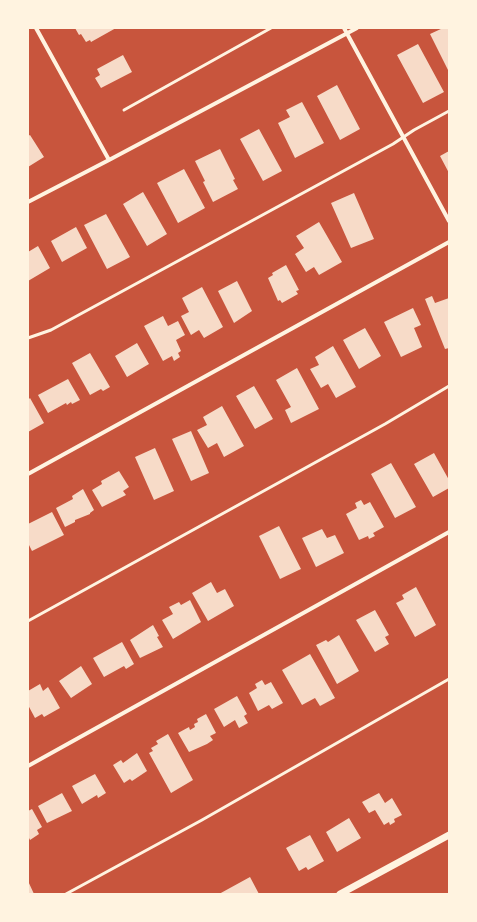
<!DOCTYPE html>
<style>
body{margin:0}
#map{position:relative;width:477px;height:922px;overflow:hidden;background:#c8553d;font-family:Manrope,sans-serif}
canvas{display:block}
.frame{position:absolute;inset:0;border:29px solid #fff3e0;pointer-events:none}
</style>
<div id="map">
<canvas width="477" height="922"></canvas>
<div class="frame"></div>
</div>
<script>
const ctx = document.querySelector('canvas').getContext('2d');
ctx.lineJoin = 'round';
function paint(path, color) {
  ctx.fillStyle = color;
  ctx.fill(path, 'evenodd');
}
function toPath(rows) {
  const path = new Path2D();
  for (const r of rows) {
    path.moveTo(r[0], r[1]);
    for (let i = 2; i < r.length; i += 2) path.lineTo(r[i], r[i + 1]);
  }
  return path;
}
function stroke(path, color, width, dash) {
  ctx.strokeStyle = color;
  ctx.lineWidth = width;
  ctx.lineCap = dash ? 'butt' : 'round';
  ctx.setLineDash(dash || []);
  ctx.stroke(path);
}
paint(toPath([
 [75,28,116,28,91,42,90,40,86,42,81,34,79,35],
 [443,28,449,28,449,72,430,34],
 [418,44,444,92,423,103,397,55],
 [123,55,132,72,101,88,95,78,100,75,97,69],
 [337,85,360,129,340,140,317,96],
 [302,102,324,143,295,158,278,123,290,117,286,110],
 [259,129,282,171,263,181,240,139],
 [30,135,44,157,28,167,28,136],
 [220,149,235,179,233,180,238,189,213,202,203,182,205,181,195,161],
 [449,151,449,173,440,156],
 [184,169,205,208,178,223,157,183],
 [143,192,167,234,147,246,123,204],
 [354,193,374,239,351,248,331,203],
 [106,214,130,257,107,269,84,225],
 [319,222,342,262,319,275,314,267,306,272,295,254,304,248,296,236],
 [76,227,87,248,62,262,51,241],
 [38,246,50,268,28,281,28,252],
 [286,265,299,290,296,291,298,294,282,303,280,300,278,301,268,278,273,275,272,273],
 [237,281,252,311,234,323,218,291],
 [202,287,223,327,204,338,199,330,191,335,181,316,189,312,182,298],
 [432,296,435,303,449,298,449,348,445,349,425,299],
 [413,308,421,325,414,328,422,347,401,357,384,322],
 [163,316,168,326,178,321,185,335,176,340,181,351,178,353,180,357,174,361,172,356,163,361,144,326],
 [365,328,381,356,359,369,343,340],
 [137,343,149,364,127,377,115,356],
 [333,346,356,387,336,398,328,384,321,388,310,369,319,365,315,357],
 [90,353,110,387,103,391,101,389,90,395,72,363],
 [297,368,319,409,291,423,285,410,291,407,276,380],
 [68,379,80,400,72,404,71,402,67,405,66,403,48,413,38,395],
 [254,386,273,419,255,429,236,396],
 [30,398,44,423,28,432,28,400],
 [222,406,244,446,224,457,217,443,208,448,197,430,207,425,203,417],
 [191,431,209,473,191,481,172,439],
 [155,448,174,491,154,500,135,457],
 [434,453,449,480,449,488,433,497,414,464],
 [391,463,416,507,395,518,371,474],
 [119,471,129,487,123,491,126,495,102,507,92,490,102,484,101,481],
 [83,489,94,510,90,513,90,514,75,520,75,522,65,527,56,508,73,499,72,496],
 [361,500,364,505,370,502,384,527,373,533,375,536,369,539,368,536,359,540,346,514,357,508,355,503],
 [52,512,64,535,32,551,28,543,28,524],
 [279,526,301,569,280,579,259,536],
 [322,529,327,538,335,535,344,553,316,567,302,538],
 [211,582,217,593,225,589,234,606,208,621,192,593],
 [416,587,436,625,415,637,396,603,404,599,402,595],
 [190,600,201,622,173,639,162,620,173,614,169,607,179,602,181,605],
 [375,610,389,635,385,637,389,644,375,652,356,620],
 [153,625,159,636,157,637,163,647,140,658,130,640],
 [339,635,359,671,337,684,316,645,326,640,328,642],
 [122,642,134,664,126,669,124,666,104,677,93,658],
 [310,654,335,698,320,706,315,698,302,705,282,670],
 [81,666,92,684,71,698,59,681],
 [262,680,265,685,271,682,283,703,272,709,269,705,258,711,249,693,257,688,255,684],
 [40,684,43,691,48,687,60,708,44,717,42,714,35,718,28,705,28,691],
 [237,696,247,714,244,716,248,723,239,728,235,720,224,727,214,709],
 [206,714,216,733,210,736,213,740,207,744,189,752,178,733,189,727,190,730,195,727,194,724,198,722,197,719],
 [168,734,193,780,171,793,149,753,153,751,151,748,158,744,156,741],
 [137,753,147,771,132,781,130,779,124,783,113,765,121,760,123,763],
 [95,774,106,793,98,798,97,795,82,804,72,786],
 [62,793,72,811,47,823,38,806],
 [379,793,385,803,392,798,402,815,394,819,395,822,390,825,389,822,384,825,375,810,369,813,362,802],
 [32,809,42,827,37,830,39,834,30,840,29,838,28,839,28,811],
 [349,818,361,838,337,852,326,832],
 [310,835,324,861,308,870,306,867,299,871,286,848],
 [250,877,259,894,219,894],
 [28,881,34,894,28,894]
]), '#f7dbc8');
stroke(toPath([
 [124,110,271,28],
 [28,338,51,330,393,144,414,130,449,111],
 [28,621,385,424,449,386],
 [66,894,202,820,449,679]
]), '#fff3e0', 3);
stroke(toPath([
 [36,28,109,160],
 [344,28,449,221],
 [28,202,109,160,357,28],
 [28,474,449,242],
 [28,766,449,532]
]), '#fff3e0', 4);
stroke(toPath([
 [340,894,449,835]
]), '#fff3e0', 7);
</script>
